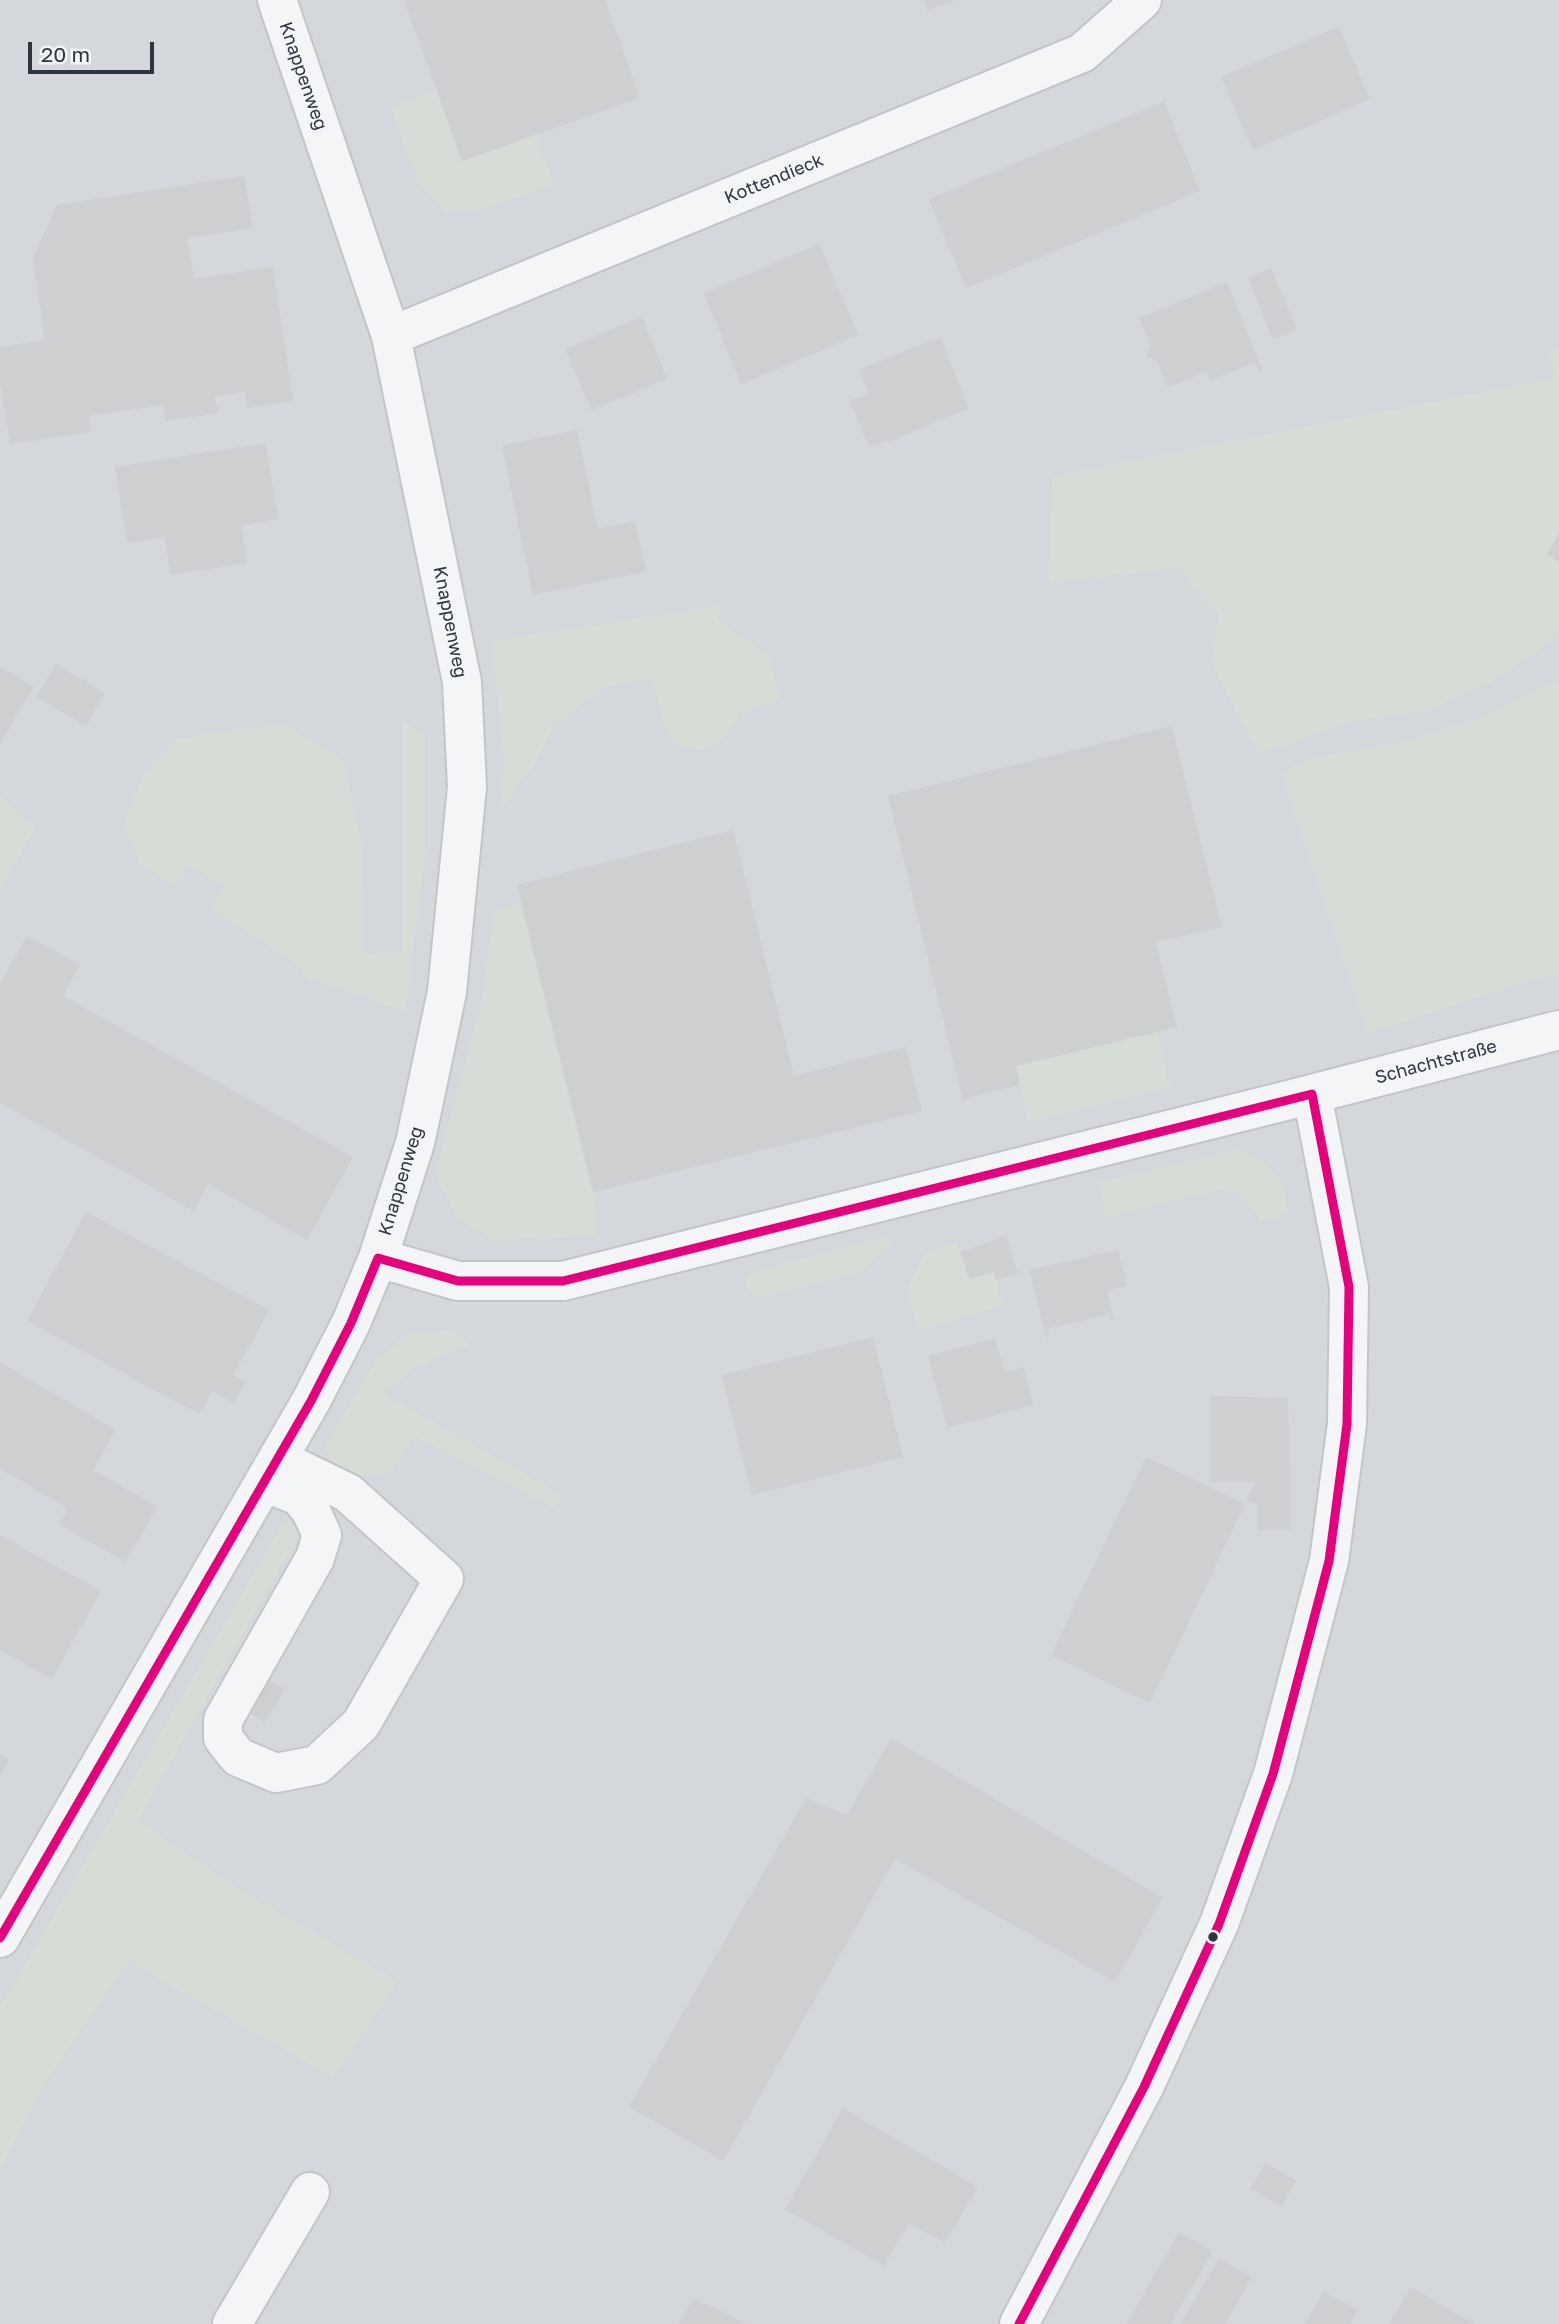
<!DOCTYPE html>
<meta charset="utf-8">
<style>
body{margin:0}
#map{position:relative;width:1559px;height:2324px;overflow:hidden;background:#e5e7e9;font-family:"Golos Text",sans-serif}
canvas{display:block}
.scale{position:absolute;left:28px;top:42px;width:126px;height:32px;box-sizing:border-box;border:4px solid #2d3541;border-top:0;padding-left:9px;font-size:21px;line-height:24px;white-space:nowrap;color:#2d3541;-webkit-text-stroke:5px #f3f5f8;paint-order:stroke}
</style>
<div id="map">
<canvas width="1559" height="2324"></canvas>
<div class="scale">20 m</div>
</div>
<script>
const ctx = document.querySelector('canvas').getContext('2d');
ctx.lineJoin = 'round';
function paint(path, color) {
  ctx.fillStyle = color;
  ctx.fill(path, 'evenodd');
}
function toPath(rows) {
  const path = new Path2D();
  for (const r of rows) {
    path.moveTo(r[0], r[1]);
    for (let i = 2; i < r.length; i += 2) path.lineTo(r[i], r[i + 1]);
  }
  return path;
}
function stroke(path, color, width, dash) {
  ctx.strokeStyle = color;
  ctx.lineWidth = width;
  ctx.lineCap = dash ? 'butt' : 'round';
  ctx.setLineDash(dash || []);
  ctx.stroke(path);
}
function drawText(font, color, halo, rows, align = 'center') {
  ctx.font = font + ' "Golos Text",sans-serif';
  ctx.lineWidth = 5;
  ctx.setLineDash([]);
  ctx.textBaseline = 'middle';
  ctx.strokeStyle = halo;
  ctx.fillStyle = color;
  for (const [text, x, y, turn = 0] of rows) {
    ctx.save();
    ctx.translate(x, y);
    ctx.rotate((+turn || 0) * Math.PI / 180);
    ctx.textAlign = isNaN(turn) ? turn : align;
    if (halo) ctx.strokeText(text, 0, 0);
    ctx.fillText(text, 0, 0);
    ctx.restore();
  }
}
paint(toPath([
 [0,0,1559,0,1559,2324,0,2324,0,890,35,826,0,797]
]), '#d4d7dc');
paint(toPath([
 [437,90,462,161,536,135,554,184,480,210,444,210,420,186,391,108],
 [1559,349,1559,533,1547,555,1559,562,1559,634,1548,644,1496,679,1429,710,1346,723,1258,754,1212,664,1219,614,1176,568,1049,583,1052,477,1554,378,1550,350],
 [719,606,718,620,768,655,780,699,741,712,727,735,705,750,678,746,664,726,653,679,606,686,555,725,534,765,501,809,504,762,492,641],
 [1559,679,1559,973,1529,980,1368,1033,1281,772,1311,758,1404,742,1475,720],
 [402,719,425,735,425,852,405,1011,306,977,300,967,211,909,224,886,190,866,174,887,140,864,123,826,143,776,177,739,282,723,343,760,362,849,364,953,402,952],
 [0,797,36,826,0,890],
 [521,902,593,1192,597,1235,495,1241,458,1219,435,1175,480,1009,495,912],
 [1156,1032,1170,1086,1028,1122,1016,1066],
 [1239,1149,1269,1165,1283,1185,1288,1214,1260,1221,1240,1193,1220,1189,1106,1217,1099,1183],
 [890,1236,890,1246,863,1271,759,1297,745,1286,749,1273],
 [956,1242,969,1279,994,1272,1003,1305,918,1330,907,1289,925,1253],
 [452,1330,470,1344,418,1366,380,1395,414,1411,563,1495,554,1508,415,1436,391,1473,346,1477,323,1450,377,1358,409,1334],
 [285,1520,301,1531,138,1820,249,1895,398,1981,333,2077,128,1961,41,2090,0,2170,0,2007]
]), '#d6dcd6');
paint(toPath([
 [404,0,605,0,640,98,462,161],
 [923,0,955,0,927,11],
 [1339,27,1370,99,1253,150,1221,77],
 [1164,102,1200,191,966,288,929,199],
 [244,176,253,228,187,238,194,279,273,267,293,401,247,408,245,392,215,397,218,413,165,421,163,405,89,416,91,432,10,444,0,380,0,347,45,340,33,258,57,205],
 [819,244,858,335,741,384,704,293],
 [1271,268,1297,330,1273,339,1248,278],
 [1227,282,1262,369,1259,371,1255,362,1211,380,1207,371,1168,387,1157,361,1146,356,1150,344,1139,318],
 [642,317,667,379,591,410,565,349],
 [940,337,969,408,888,442,887,440,869,447,850,401,869,394,859,370],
 [577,430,598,529,635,521,646,572,533,595,502,446],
 [266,443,278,519,241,525,247,563,170,575,165,537,127,543,115,467],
 [1559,533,1559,562,1547,555],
 [56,664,105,693,86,726,36,697],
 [0,667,34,686,0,744],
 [1172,726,1222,927,1156,942,1177,1027,1016,1066,1020,1085,963,1099,888,796],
 [733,830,794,1076,906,1047,922,1111,593,1192,517,885],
 [27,936,80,965,63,996,353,1157,307,1240,208,1184,194,1211,0,1103,0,984],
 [86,1212,269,1310,233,1376,245,1382,234,1403,212,1391,199,1414,27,1321],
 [1006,1236,1018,1273,996,1280,994,1272,969,1279,961,1252],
 [1118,1250,1127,1286,1107,1291,1114,1320,1111,1321,1110,1314,1047,1329,1049,1337,1046,1338,1029,1270],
 [873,1337,903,1457,752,1495,721,1375],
 [995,1338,1005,1372,1024,1367,1033,1405,947,1428,928,1356],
 [0,1362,116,1430,93,1470,158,1507,125,1562,59,1524,68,1508,0,1469],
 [1210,1396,1288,1398,1291,1529,1257,1530,1257,1505,1247,1500,1256,1482,1210,1482],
 [1146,1457,1245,1504,1150,1703,1051,1655],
 [0,1535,101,1591,52,1679,0,1650],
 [262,1676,285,1689,265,1723,249,1713],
 [891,1738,1163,1898,1115,1982,895,1859,723,2161,629,2107,806,1798,847,1815],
 [0,1754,9,1759,0,1776],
 [843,2108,978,2187,945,2243,909,2223,884,2266,785,2209],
 [1265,2163,1296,2180,1282,2206,1250,2189],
 [1179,2232,1213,2251,1171,2324,1126,2324],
 [1219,2258,1252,2277,1225,2324,1180,2324],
 [1411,2287,1474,2324,1389,2324],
 [1324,2291,1358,2310,1350,2324,1305,2324],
 [693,2298,712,2308,713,2306,745,2324,678,2324]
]), '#cdcfd1');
const minor = toPath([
 [391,336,1082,53,1142,0],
 [378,1258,458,1281,563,1281,1281,1102,1559,1030],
 [264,1482,299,1496,311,1511,322,1535,315,1558,223,1720,223,1738,238,1757,276,1773,317,1765,361,1724,444,1579,348,1493,278,1459],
 [0,1938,311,1401,351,1323,378,1258,415,1143,447,992,467,787,462,682,391,336,277,0],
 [232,2324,310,2192],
 [1019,2324,1144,2087,1219,1924,1273,1774,1329,1561,1347,1424,1349,1287,1312,1094]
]);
stroke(minor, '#c3c5c7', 42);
stroke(minor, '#f4f5f6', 38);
stroke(toPath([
 [0,1938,311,1401,351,1323,378,1258,458,1281,563,1281,1312,1094,1349,1287,1347,1424,1329,1561,1273,1774,1219,1924,1144,2087,1019,2324]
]), '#e5007d', 9);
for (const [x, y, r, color] of [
 [1213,1937,6,"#2d3541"]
]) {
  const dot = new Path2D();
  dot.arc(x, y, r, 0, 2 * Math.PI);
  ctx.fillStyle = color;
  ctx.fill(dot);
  stroke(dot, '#f3f5f8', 2.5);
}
drawText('18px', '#2d3541', '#f3f5f8', [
 ["Knappenweg",303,76,71],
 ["Kottendieck",774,179,-22],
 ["Knappenweg",450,622,79],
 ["Schachtstraße",1436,1062,-15],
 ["Knappenweg",401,1181,-73]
]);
</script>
